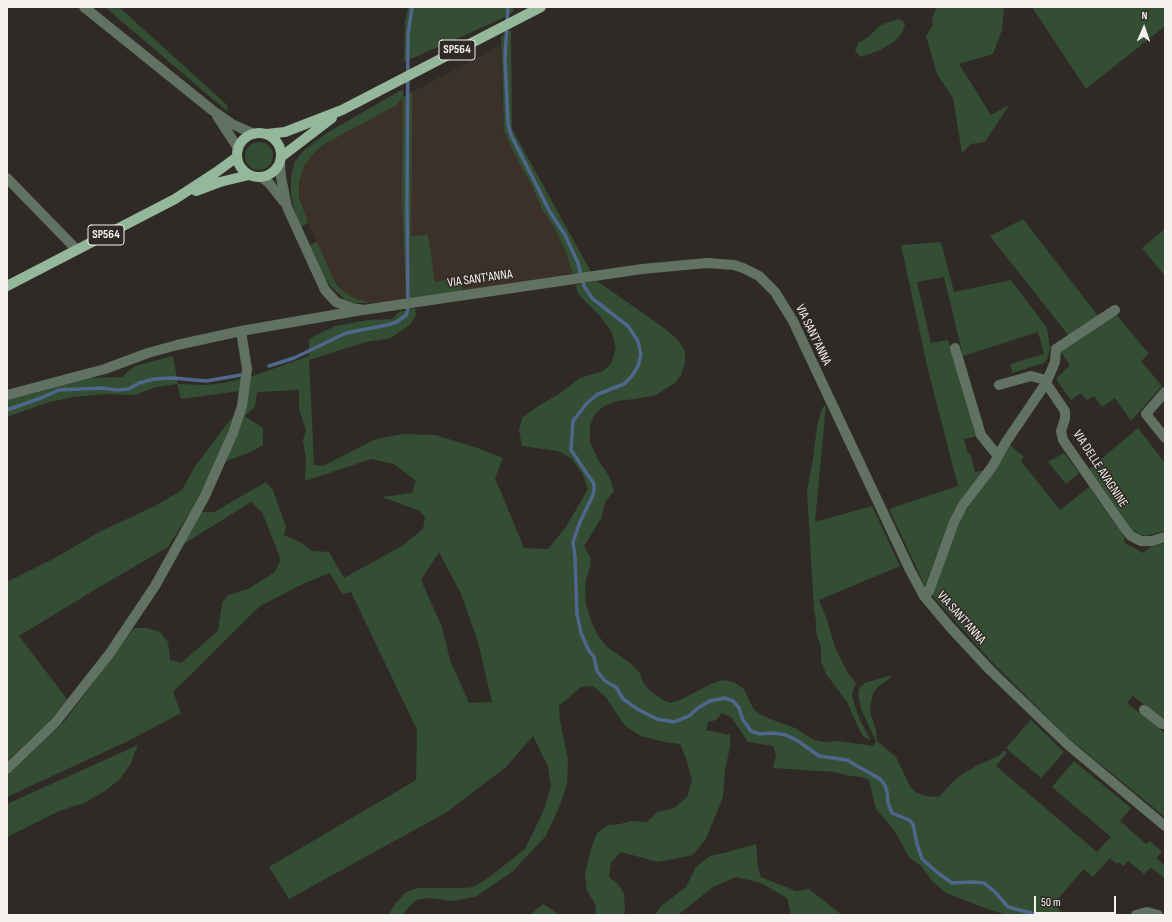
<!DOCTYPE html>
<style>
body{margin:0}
#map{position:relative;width:1172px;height:922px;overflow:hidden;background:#302a26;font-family:"Sofia Sans Condensed",sans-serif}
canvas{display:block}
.frame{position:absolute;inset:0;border:8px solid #f5f1ee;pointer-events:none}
.north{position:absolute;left:1124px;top:8px;width:40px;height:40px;-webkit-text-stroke:3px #302a26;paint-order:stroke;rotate:2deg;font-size:11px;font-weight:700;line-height:16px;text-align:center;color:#f5f1ee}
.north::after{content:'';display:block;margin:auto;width:14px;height:18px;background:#f5f1ee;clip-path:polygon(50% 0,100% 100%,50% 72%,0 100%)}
.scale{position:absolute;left:1034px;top:896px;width:82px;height:18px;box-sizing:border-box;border:2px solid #f5f1ee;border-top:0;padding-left:5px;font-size:12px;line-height:14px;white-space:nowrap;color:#f5f1ee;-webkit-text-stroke:3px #302a26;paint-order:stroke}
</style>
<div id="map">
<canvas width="1172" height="922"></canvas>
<div class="frame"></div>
<div class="north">N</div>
<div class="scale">50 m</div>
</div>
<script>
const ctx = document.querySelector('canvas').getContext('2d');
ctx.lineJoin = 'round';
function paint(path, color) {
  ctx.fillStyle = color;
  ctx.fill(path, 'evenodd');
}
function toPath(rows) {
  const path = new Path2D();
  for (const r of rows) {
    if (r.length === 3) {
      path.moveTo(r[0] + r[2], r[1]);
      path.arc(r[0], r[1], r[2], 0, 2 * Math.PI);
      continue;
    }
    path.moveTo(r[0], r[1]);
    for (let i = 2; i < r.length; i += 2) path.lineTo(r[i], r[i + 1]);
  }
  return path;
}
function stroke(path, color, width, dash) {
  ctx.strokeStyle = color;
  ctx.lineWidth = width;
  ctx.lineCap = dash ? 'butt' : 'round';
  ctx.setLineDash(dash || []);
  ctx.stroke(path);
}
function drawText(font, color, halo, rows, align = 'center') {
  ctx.font = font + ' "Sofia Sans Condensed",sans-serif';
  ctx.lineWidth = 3;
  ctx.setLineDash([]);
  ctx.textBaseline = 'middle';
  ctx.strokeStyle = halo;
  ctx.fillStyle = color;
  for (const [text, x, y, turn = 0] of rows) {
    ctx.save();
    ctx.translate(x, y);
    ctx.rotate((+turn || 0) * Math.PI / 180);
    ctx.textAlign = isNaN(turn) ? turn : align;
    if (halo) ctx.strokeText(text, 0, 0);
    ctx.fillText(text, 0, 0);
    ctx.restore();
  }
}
paint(toPath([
 [500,45,504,131,515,155,532,186,542,209,553,225,565,250,573,275,382,302,370,303,352,297,343,291,336,284,305,216,301,206,299,190,299,182,304,166,314,153,326,143,403,97]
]), '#3c3129');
paint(toPath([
 [105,7,119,7,227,105,228,112],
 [408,7,514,7,513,12,501,19,404,62,405,22],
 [937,7,1004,7,1002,30,993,54,959,64,991,115,1009,105,985,142,971,144,962,153,953,98,937,74,926,36,933,25,932,19],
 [1032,7,1165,7,1165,26,1086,89],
 [898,19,903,21,905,25,902,33,894,42,880,50,867,55,860,57,855,50,859,42,868,37,881,25],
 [511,30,512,129,591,272,573,275,565,250,553,225,542,209,532,186,515,155,504,131,501,36],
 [403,89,403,97,412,92,411,236,428,235,435,282,459,278,463,291,406,299,402,197,403,97,395,106,326,143,314,153,304,166,299,182,299,197,308,223,301,227,295,213,291,195,291,177,294,163,303,151,327,133],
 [259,156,14],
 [1023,219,1099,317,1069,336,990,236],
 [1165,229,1165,276,1142,248],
 [317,242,336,284,343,291,352,297,370,303,354,303,346,300,331,287,324,276,310,245],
 [941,242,954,292,1011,280,1047,328,1050,349,1047,359,1044,363,1012,373,1010,364,1044,354,1038,332,963,356,944,277,917,282,931,343,948,340,978,436,964,439,968,454,970,453,975,472,985,470,950,518,925,586,889,509,958,486,928,370,901,245],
 [597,281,664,328,677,339,685,351,685,363,681,375,675,383,656,395,635,399,617,401,604,406,595,414,590,425,590,442,598,460,609,476,614,491,605,502,602,517,584,546,591,558,590,567,586,579,585,590,586,604,591,621,597,634,606,646,630,663,640,673,643,682,649,690,663,700,671,703,680,700,711,684,722,680,733,682,743,688,754,710,761,715,773,720,795,728,814,740,825,742,839,741,873,746,876,741,861,709,858,693,860,687,865,683,892,675,888,680,879,686,873,693,870,709,871,716,876,729,877,741,896,757,911,788,917,793,926,796,939,797,956,779,964,773,976,766,1000,755,1004,750,1007,753,996,766,1097,852,1111,837,1052,787,1074,761,1131,808,1120,821,1146,844,1150,841,1162,852,1156,858,1165,866,1165,879,1151,867,1144,874,1128,861,1123,866,1119,862,1117,864,1110,858,1093,877,1084,869,1053,904,1065,915,1007,915,988,909,946,893,932,881,922,867,909,857,894,830,876,809,869,780,862,777,849,776,835,772,773,768,776,755,773,746,748,742,732,718,722,713,716,720,708,722,706,730,730,735,730,747,725,770,723,797,706,839,693,855,658,862,621,852,611,862,609,877,618,884,624,894,625,912,623,915,595,915,596,906,587,890,585,874,591,849,597,833,608,825,620,824,631,821,646,822,658,812,674,808,687,797,692,780,687,761,680,744,664,742,641,736,625,726,605,696,593,686,581,687,559,706,560,721,568,759,567,784,560,805,546,836,512,872,475,897,453,901,430,898,416,900,408,908,403,915,388,915,395,904,406,892,417,888,464,888,473,887,488,878,525,849,543,812,551,787,548,766,533,736,506,767,447,812,289,899,269,867,416,780,417,730,351,592,342,594,330,573,305,583,260,606,173,692,181,713,128,741,7,797,7,776,64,722,134,628,147,628,160,632,168,642,170,660,181,663,218,631,222,603,228,595,248,589,275,572,281,560,262,512,251,502,182,545,201,512,214,512,266,482,273,490,286,527,284,535,302,543,312,551,329,552,344,578,402,546,423,529,425,518,420,511,382,497,412,493,416,481,394,464,371,459,305,481,306,459,303,440,306,430,299,409,299,390,257,392,255,406,245,416,263,428,263,445,251,452,226,461,250,377,309,356,309,339,335,326,369,320,392,319,399,312,415,308,416,315,410,325,391,338,366,342,309,360,314,465,323,466,376,439,404,434,435,435,475,447,503,458,495,478,524,548,548,549,566,527,588,489,583,475,571,458,558,451,522,446,519,431,522,418,538,406,559,394,580,378,603,371,611,364,616,347,611,331,600,316,579,295,575,285],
 [439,552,461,594,478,642,492,702,469,703,450,660,442,627,421,580],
 [1116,314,1149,354,1141,361,1162,386,1131,421,1115,398,1102,407,1094,396,1087,400,1081,393,1071,400,1056,379,1070,365,1060,351],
 [173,356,178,384,205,385,224,383,241,379,239,391,181,399,177,384,156,387,135,395,105,394,73,397,49,402,7,417,7,398,84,378,122,377,135,366],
 [826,405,815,522,872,506,900,566,819,600,826,617,836,650,848,673,856,683,852,693,853,700,859,718,871,741,863,736,859,729,847,702,826,674,821,661,821,647,816,632,816,621,814,610,807,491,813,459,817,426,822,408],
 [233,416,223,447,208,480,192,509,168,547,96,589,19,636,67,699,48,723,7,761,7,582,55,558,99,532,155,506,182,490,194,468],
 [1138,428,1165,463,1165,531,1145,536,1139,534,1129,527,1089,469],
 [1010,445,1024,457,1021,461,1060,510,1089,487,1124,537,1125,543,1143,553,1150,547,1165,543,1165,720,1133,696,1127,703,1165,733,1165,817,1066,736,989,659,932,595,955,531,961,518],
 [1064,453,1079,473,1066,484,1048,462],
 [1031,720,1064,752,1041,778,1006,748],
 [138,745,130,765,119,780,105,791,84,803,59,811,7,837,7,804],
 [756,844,758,867,761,877,796,891,809,889,842,915,791,915,787,898,761,883,736,877,713,887,678,915,655,915,660,907,686,887,696,867,710,856,728,852],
 [543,904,560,915,530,915]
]), '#334e33');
stroke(toPath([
 [508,7,505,57,508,124,511,135,550,212,565,235,578,263,584,286,593,299,628,326,638,341,641,355,638,366,632,376,624,384,598,394,587,403,573,421,571,450,594,484,594,490,593,495,580,522,573,542,575,557,577,614,581,633,589,651,594,657,597,671,605,681,616,687,623,699,639,710,657,719,674,722,689,716,698,708,710,701,725,698,733,701,739,708,743,720,751,731,760,734,773,733,786,735,798,741,819,756,847,760,880,779,885,785,887,792,888,803,892,813,909,820,913,824,917,844,922,859,938,873,952,883,971,882,984,883,995,892,1008,907,1039,915],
 [269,366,294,358,346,333,387,325,397,322,406,315,408,309,407,199,408,35,412,7],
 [7,410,41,398,59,390,101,388,117,390,129,389,139,383,154,379,173,378,206,381,241,375]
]), '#50678d', 3.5);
stroke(toPath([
 [7,178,77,250],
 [955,348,981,435,998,456],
 [999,385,1031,376,1042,379,1046,383,1065,411,1065,419,1061,431,1063,440,1125,529,1131,536,1141,541,1152,541,1165,537],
 [1165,392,1146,414,1165,438],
 [7,395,105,369,148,353,177,345,241,331,362,310],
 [924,596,929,591,954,522,963,505,992,467,1006,442,1046,383,1055,362,1056,349,1115,310],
 [1144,710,1162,724,1165,724],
 [7,769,55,723,110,653,155,586,205,496,233,433,242,406,247,369,241,331],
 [1136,915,1147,912,1158,915]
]), '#617263', 10);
stroke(toPath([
 [84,7,212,110,232,124,254,134],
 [217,116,238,148],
 [280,164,281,177,287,207,325,290,336,302,352,308,363,310,642,269,707,263,734,265,743,268,759,276,775,292,793,321,910,570,924,596,950,627,990,670,1067,744,1165,826],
 [261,177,269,183,284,202]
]), '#617263', 10);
stroke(toPath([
 [259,155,22],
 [266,134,285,132,342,110,541,7],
 [281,157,332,118],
 [196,191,220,182,249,175],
 [7,286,175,199,215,173,237,157]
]), '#95b89b', 10);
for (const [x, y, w] of [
 [457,50,36],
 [106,235,36]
]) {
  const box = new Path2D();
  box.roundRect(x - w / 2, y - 10, w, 20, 3);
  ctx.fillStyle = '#302a26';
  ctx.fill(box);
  stroke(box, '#f5f1ee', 1);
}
drawText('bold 12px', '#f5f1ee', null, [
 ["SP564",457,50],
 ["SP564",106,235]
]);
drawText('13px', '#f5f1ee', '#302a26', [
 ["VIA SANT'ANNA",480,279,-8],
 ["VIA SANT'ANNA",813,335,64],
 ["VIA DELLE AVAGNINE",1100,469,57],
 ["VIA SANT'ANNA",961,618,48]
]);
</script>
